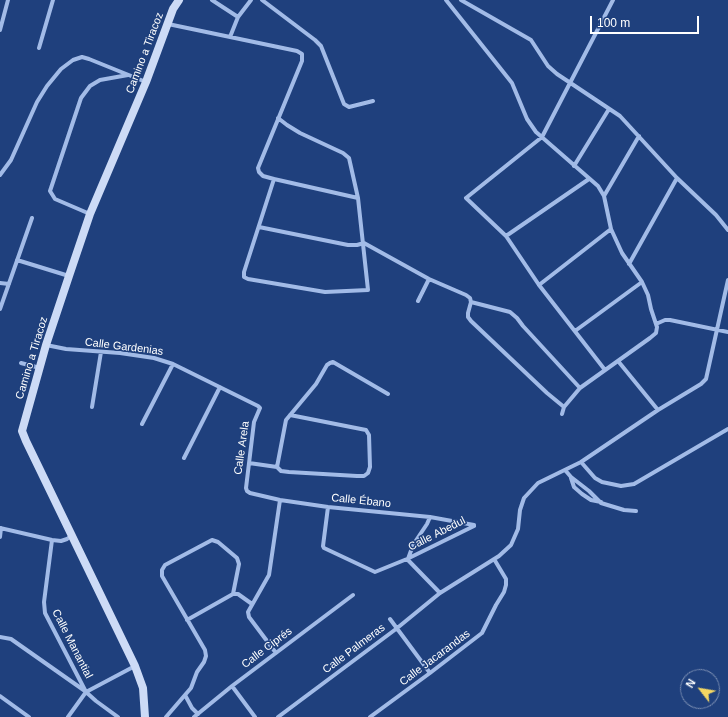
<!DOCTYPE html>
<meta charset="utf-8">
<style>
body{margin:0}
#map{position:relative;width:728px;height:717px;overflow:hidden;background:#1f407d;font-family:Helvetica,sans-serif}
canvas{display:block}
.north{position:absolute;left:680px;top:669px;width:40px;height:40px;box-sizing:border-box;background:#1f407d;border:1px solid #798cb1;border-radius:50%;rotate:301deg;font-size:11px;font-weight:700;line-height:16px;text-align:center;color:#fff}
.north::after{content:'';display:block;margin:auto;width:14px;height:18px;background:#f5d762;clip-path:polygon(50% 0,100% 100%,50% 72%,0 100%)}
.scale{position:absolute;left:590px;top:16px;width:109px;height:18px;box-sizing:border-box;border:2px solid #fff;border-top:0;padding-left:5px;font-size:12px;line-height:14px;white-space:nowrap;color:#fff;-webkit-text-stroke:3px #1f407d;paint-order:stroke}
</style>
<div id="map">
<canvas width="728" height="717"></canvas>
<div class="north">N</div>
<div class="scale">100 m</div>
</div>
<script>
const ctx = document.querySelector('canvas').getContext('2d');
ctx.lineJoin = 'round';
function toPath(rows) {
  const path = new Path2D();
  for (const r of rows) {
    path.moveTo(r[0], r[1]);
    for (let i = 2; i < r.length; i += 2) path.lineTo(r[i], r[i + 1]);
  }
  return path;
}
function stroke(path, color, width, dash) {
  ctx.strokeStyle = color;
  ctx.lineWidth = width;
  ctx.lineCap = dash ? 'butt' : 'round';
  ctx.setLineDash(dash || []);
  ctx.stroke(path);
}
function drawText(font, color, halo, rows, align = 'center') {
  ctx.font = font + ' Helvetica,sans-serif';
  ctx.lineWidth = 3;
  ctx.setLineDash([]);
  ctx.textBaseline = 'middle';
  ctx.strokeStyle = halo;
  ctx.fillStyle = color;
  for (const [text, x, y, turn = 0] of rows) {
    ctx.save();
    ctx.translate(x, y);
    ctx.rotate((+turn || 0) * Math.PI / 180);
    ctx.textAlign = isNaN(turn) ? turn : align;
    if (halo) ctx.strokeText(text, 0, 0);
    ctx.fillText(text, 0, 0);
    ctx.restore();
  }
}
stroke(toPath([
 [212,0,238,17],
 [262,0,315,40,321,46,344,104,349,107,373,101],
 [446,0,512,83,527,119,536,132,598,186,604,196,611,229,622,253,642,282,648,295,651,309,657,327,656,333,650,338,580,388,564,407,562,414],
 [461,0,531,40,548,66,557,74,620,116,677,178,629,264],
 [168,24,297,51,302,54,302,61,258,168,259,172,263,176,274,179,358,198],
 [0,30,8,0],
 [230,37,238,17,251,0],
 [39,48,53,0],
 [574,166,609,109],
 [0,175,11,160,37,102,47,86,61,69,73,60,82,57,89,59,146,82],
 [677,178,716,215,728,230],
 [274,179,244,272,244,277,248,279,325,292,368,290,358,198,349,158,343,153,300,133,287,125,278,118],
 [604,196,639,136],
 [90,214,55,199,50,191,81,98,90,86,100,80,128,75],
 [259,227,348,245,357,245,364,243,429,279,466,295,470,298,471,302,468,313,468,317,471,321,547,393,564,407],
 [506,236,589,179],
 [17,260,69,276],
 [0,283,9,284],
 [539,285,611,229],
 [418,301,429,279],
 [471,302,510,312,517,318,523,326,580,388],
 [0,309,32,218],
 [656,324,665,320,670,320,728,332],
 [575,331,642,282],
 [46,345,66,349,120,353,154,358,173,364,258,406,260,408,254,422,246,488,247,491,250,493,280,500,328,507,430,517,474,525],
 [618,361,658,410],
 [21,363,40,368],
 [605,370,539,285,506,236,466,198,542,137,613,0],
 [92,407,101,352],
 [142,424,173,364],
 [184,458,220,387],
 [581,462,595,478,602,482,621,486,634,484,728,429],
 [249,463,277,467,281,471,289,472,357,476,364,476,368,473,370,467,369,435,366,430,290,415],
 [277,467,286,420,316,384,327,365,330,363,333,362,388,394],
 [565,470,571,477,589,491,601,503,624,510,636,511],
 [571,478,574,487,582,494,591,500,601,502],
 [328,507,323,546,324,548,375,572,407,559,474,526],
 [0,528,52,540,61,541,67,539,71,536],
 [0,537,1,528],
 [52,540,44,602,45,613,86,692,96,701,118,717],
 [407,559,440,593],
 [408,559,413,545,427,524,430,517],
 [390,619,430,673],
 [187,620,233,594,238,594,252,604],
 [0,637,11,639,85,691],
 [276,653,249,617,248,612,269,575,280,500],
 [232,686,255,717],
 [185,695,192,708,198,714],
 [0,696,29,717],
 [68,717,86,692,135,666],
 [166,717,191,688,197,672,204,662,206,656,205,650,162,576,162,570,165,565,212,540,218,542,237,558,239,564,233,594],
 [194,717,232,686,353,595],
 [278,717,396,629,440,593,499,556,511,545,518,529,520,510,524,498,538,483,581,462,658,410,701,384,706,379,728,280],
 [370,717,430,673,482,633,496,605,504,592,506,585,506,579,494,559]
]), '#a2bbe7', 4);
stroke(toPath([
 [145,717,143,688,135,666,26,441,22,431,46,345,69,276,90,214,146,82,173,9,179,0]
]), '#cddbf6', 8);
drawText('11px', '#fff', '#1f407d', [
 ["Camino a Tiracoz",145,53,-69],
 ["Calle Gardenias",124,347,7],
 ["Camino a Tiracoz",32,358,-73],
 ["Calle Arela",242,448,-82],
 ["Calle Ébano",361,501,6],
 ["Calle Abedul",437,534,-27],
 ["Calle Manantial",72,644,63],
 ["Calle Ciprés",267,648,-37],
 ["Calle Palmeras",354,649,-37],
 ["Calle Jacarandas",435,658,-37]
]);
</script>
